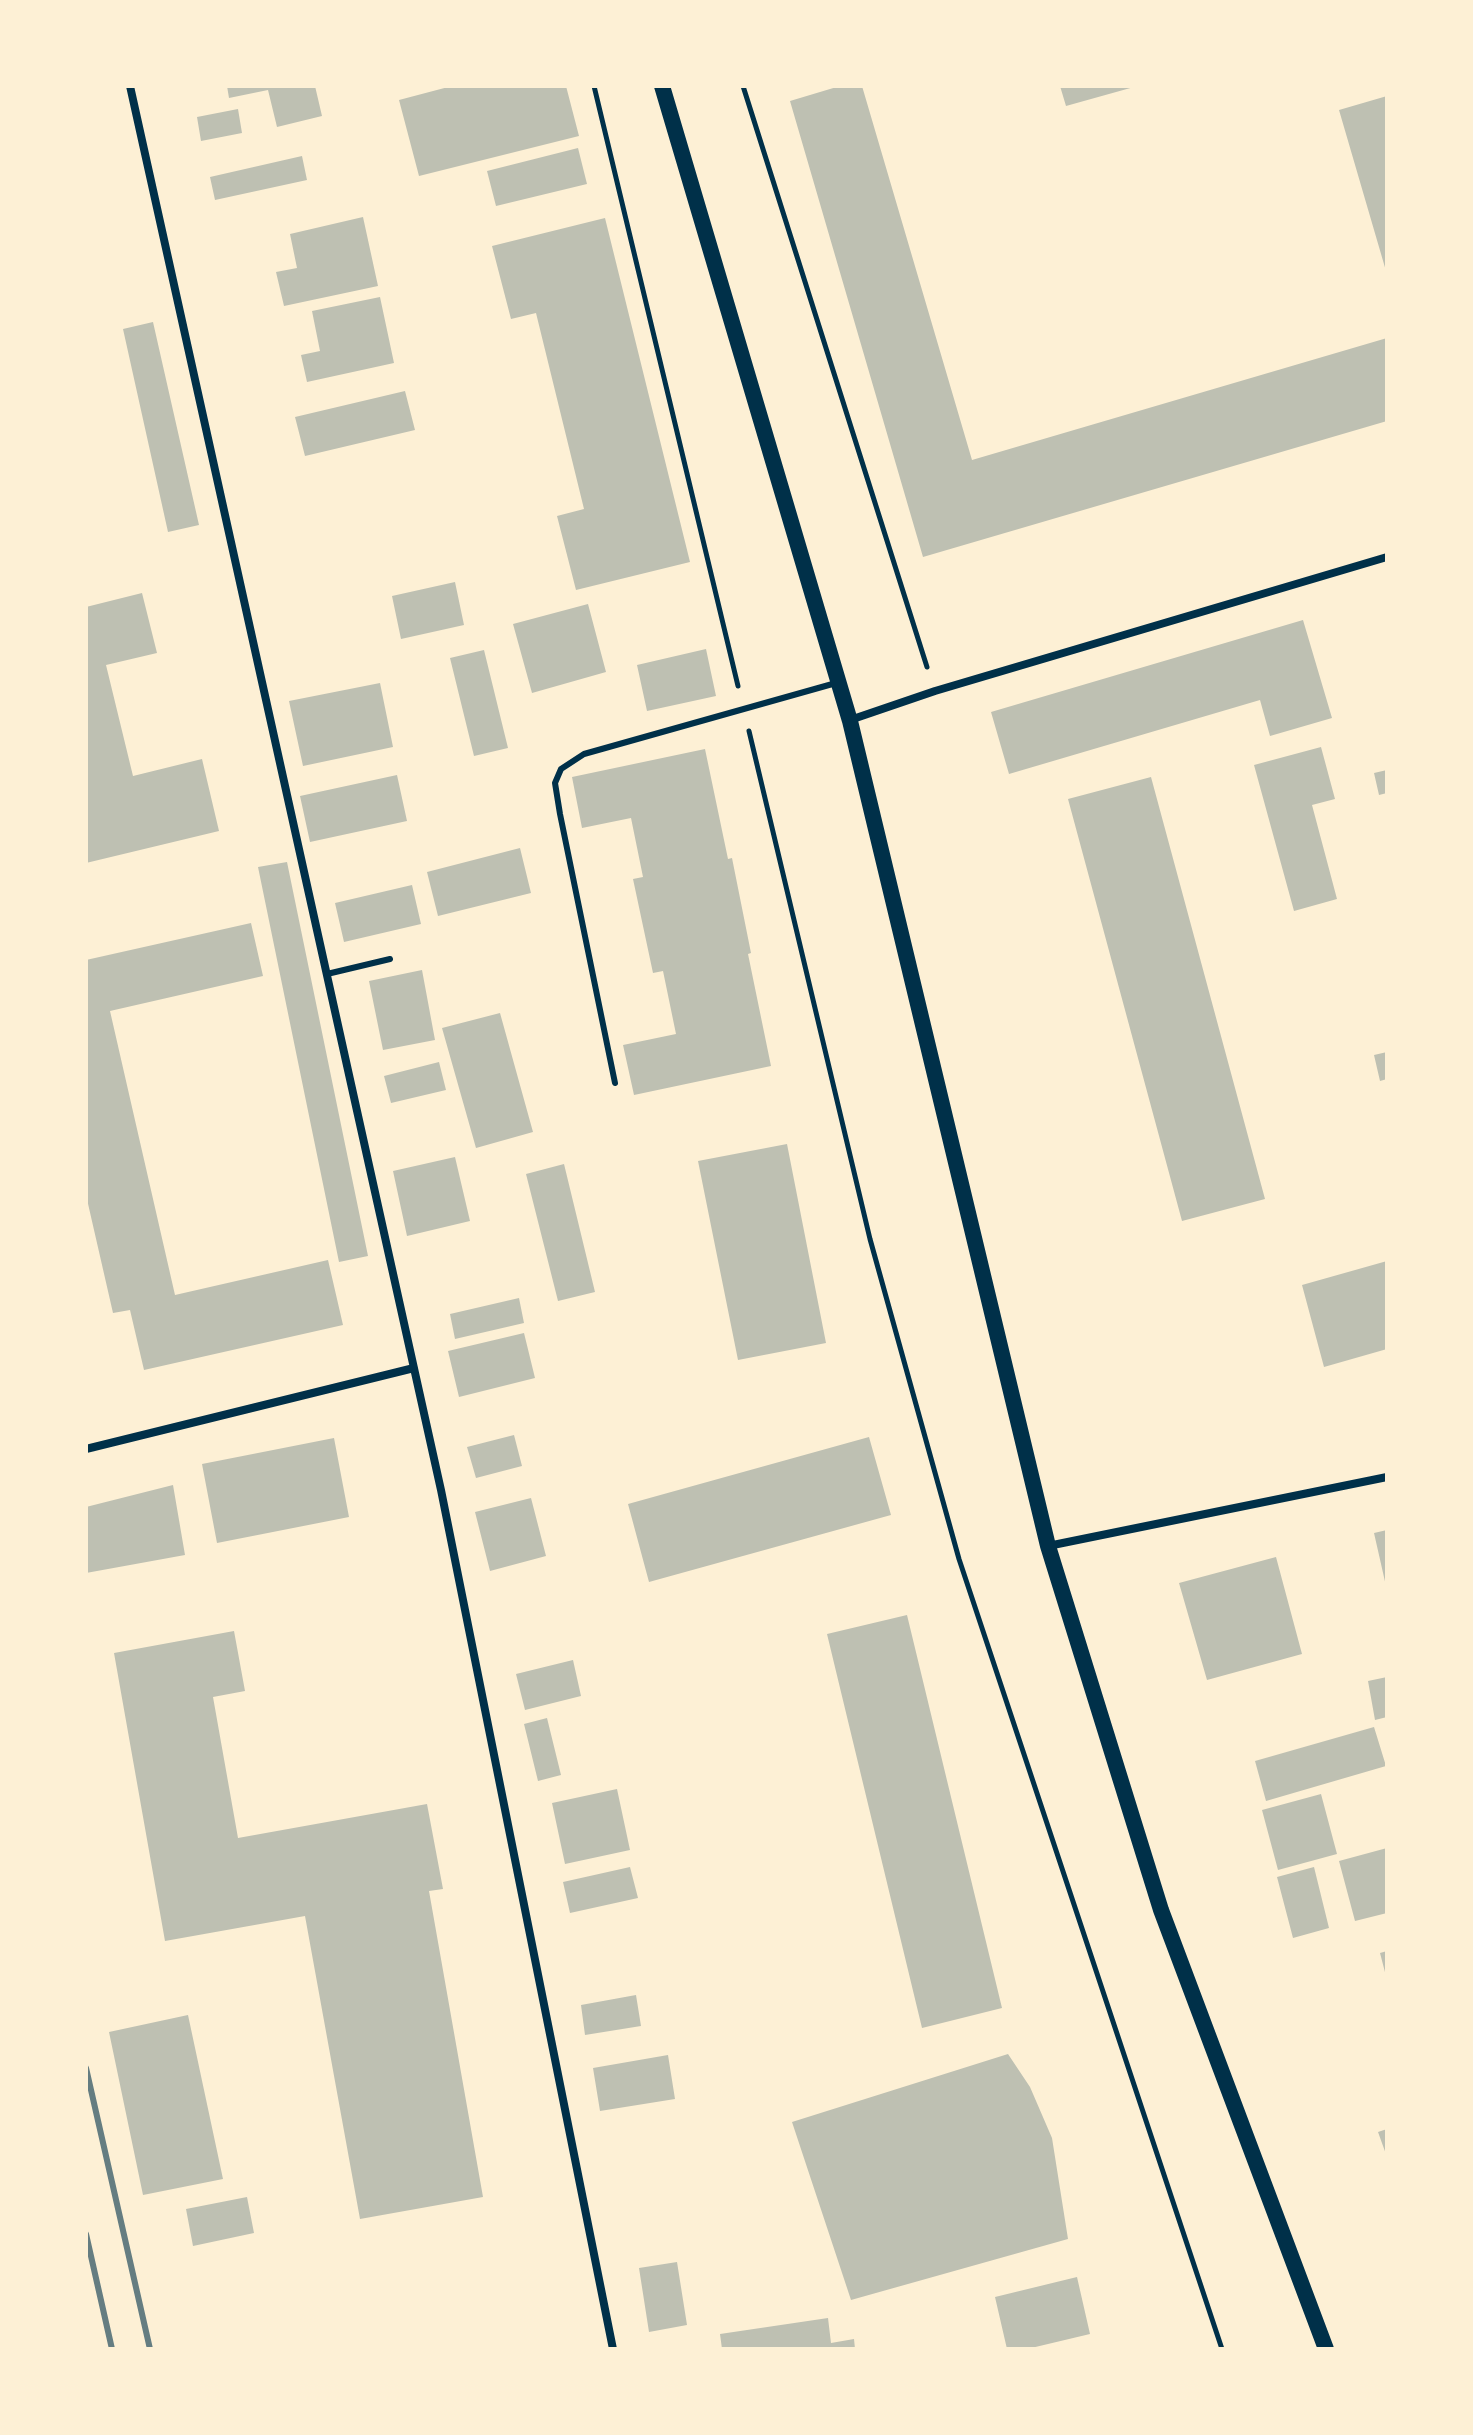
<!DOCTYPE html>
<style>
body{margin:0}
#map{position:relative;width:1473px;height:2435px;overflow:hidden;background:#fdf0d5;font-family:"DejaVu Sans",sans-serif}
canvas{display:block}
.frame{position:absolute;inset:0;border:88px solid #fdf0d5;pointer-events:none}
</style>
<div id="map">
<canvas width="1473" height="2435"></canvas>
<div class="frame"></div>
</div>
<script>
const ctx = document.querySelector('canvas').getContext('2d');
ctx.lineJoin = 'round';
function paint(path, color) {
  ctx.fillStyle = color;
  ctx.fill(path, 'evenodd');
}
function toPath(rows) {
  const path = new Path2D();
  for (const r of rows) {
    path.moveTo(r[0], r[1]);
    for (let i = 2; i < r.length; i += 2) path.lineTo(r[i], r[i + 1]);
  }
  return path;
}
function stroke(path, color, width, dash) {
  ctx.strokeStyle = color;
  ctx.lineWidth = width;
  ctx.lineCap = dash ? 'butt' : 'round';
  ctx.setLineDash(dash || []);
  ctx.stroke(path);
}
paint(toPath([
 [227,86,315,86,322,116,277,127,268,90,229,98],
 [452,86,566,86,579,136,419,176,399,100],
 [840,86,862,86,972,460,1387,338,1387,421,923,557,790,101],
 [1060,86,1133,86,1134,87,1066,106],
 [1387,96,1387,271,1386,271,1339,110],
 [238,109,242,133,201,141,197,117],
 [578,148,587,184,496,206,487,171],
 [302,156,307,180,215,200,210,177],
 [363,217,378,286,284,306,276,272,297,268,290,234],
 [605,218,690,562,576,590,557,516,584,509,536,313,511,319,492,246],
 [380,297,394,363,307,382,301,355,320,351,312,311],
 [153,322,199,525,168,532,123,329],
 [405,391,415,430,305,456,295,417],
 [455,582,464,625,401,639,392,596],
 [142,593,157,653,106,665,133,776,202,759,219,831,86,863,86,607],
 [588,604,606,672,532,693,513,624],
 [1303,620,1332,718,1270,736,1260,700,1009,774,991,712],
 [706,649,716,696,647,711,637,665],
 [484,650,508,748,474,756,450,658],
 [380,683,393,747,303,766,289,701],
 [1321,747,1335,799,1312,805,1337,899,1294,911,1254,765],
 [705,749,728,859,732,858,751,953,748,954,771,1066,634,1095,623,1045,676,1034,663,971,653,973,633,879,643,877,631,818,582,828,572,777],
 [1387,770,1387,793,1379,795,1374,773],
 [397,775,407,821,310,842,300,796],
 [1151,777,1265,1199,1182,1221,1068,799],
 [520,848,531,893,438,916,427,872],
 [287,862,368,1256,339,1262,258,867],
 [412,885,421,924,344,942,335,903],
 [251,923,263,976,110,1011,175,1295,328,1260,343,1325,144,1370,130,1310,113,1313,86,1195,86,960],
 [422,970,435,1040,383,1050,369,981],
 [500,1013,533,1132,476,1148,442,1028],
 [1387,1052,1387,1079,1380,1081,1374,1055],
 [439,1062,446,1090,391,1103,384,1076],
 [787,1144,826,1343,738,1360,698,1161],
 [455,1157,470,1221,407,1236,393,1171],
 [564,1164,595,1292,558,1301,526,1174],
 [1387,1261,1387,1349,1324,1367,1302,1285],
 [519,1298,524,1323,455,1339,450,1314],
 [524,1333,535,1378,459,1397,448,1351],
 [514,1435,522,1466,476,1478,467,1447],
 [869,1437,891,1515,649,1582,628,1504],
 [334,1438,349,1517,217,1543,202,1464],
 [173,1485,185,1555,86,1573,86,1507],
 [531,1498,546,1556,490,1571,475,1512],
 [1387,1530,1387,1586,1386,1586,1374,1533],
 [1276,1557,1302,1654,1207,1680,1179,1583],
 [907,1615,1002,2008,922,2028,827,1634],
 [234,1631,245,1691,213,1697,238,1838,427,1804,443,1889,429,1891,483,2197,360,2219,305,1916,165,1941,114,1653],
 [573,1660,581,1696,525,1710,516,1674],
 [1387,1677,1387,1717,1375,1720,1368,1681],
 [547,1718,561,1775,538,1781,524,1724],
 [1374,1727,1386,1766,1266,1801,1255,1761],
 [617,1789,630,1850,565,1864,552,1803],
 [1321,1794,1337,1854,1278,1870,1262,1810],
 [1387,1848,1387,1913,1355,1921,1339,1861],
 [630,1867,638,1898,570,1913,563,1882],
 [1314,1867,1329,1928,1293,1938,1277,1877],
 [1387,1951,1387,1976,1386,1976,1380,1953],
 [636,1995,641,2026,585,2035,581,2005],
 [188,2015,223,2179,143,2195,109,2032],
 [1008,2054,1030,2087,1052,2138,1068,2239,851,2300,792,2122],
 [668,2055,675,2099,600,2111,593,2068],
 [1387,2129,1387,2157,1378,2132],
 [247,2197,254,2233,193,2246,186,2209],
 [677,2262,687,2325,649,2332,639,2268],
 [1077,2277,1090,2334,1027,2349,1007,2349,995,2297],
 [828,2318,831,2343,854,2339,855,2349,722,2349,720,2334]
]), '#bec0b2');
stroke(toPath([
 [594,86,738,686],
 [743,86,927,667],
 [749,731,870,1239,959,1559,1222,2349]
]), '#003049', 5);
stroke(toPath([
 [327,974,390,959],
 [615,1083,560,814,555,783,561,769,584,754,836,683]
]), '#003049', 6);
stroke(toPath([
 [130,86,441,1490,613,2349],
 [850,720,935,691,1387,557],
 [86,1449,414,1368],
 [1048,1546,1387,1477]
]), '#003049', 8);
stroke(toPath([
 [662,86,850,721,1048,1546,1161,1910,1326,2349]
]), '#003049', 16);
stroke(toPath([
 [86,2068,150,2349],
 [86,2234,112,2349]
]), '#657d81', 6);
</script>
